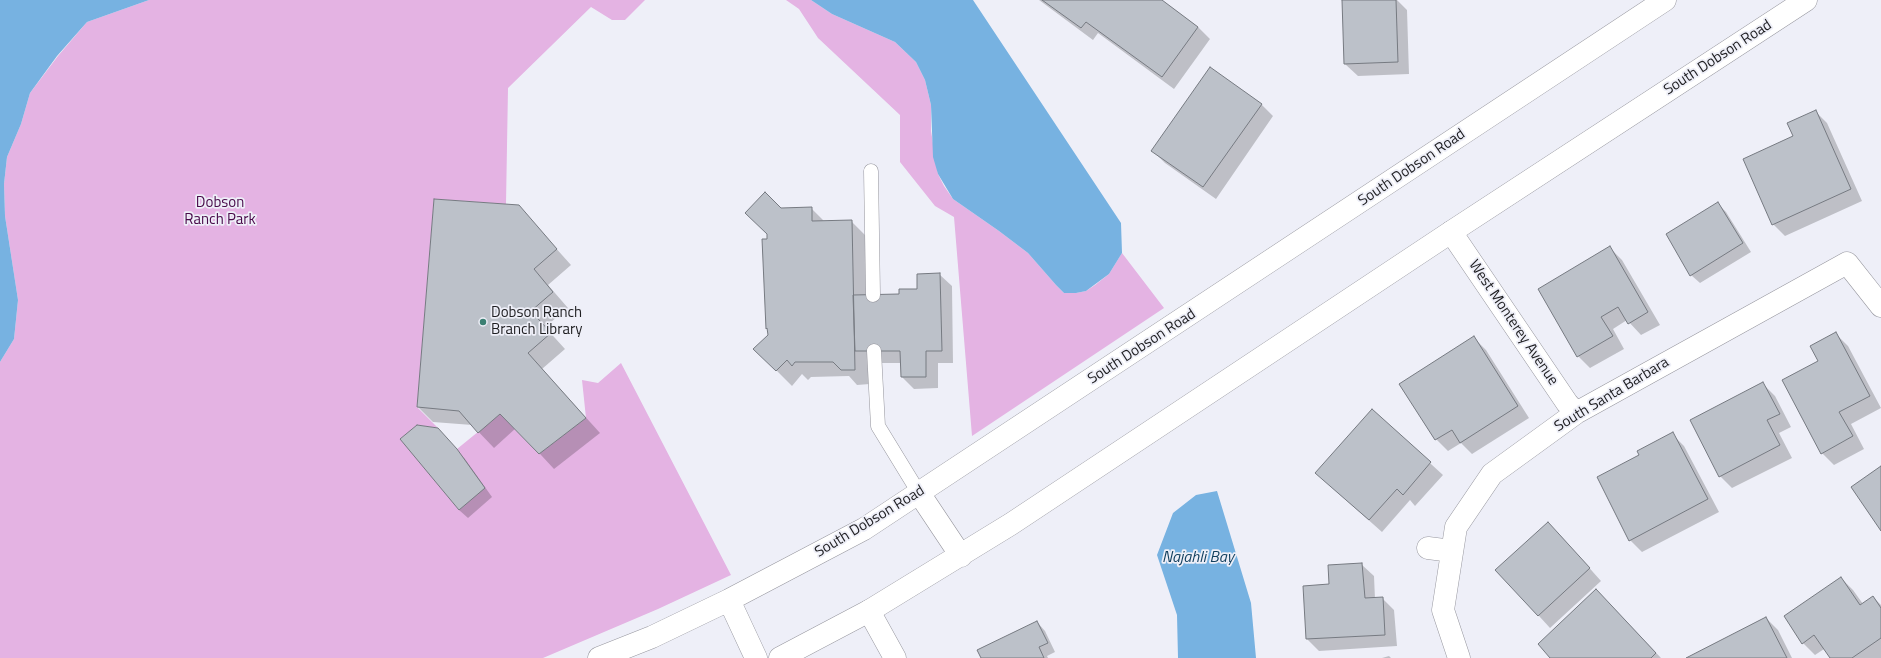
<!DOCTYPE html>
<style>
body{margin:0}
canvas{display:block;background:#eeeff8}
</style>
<canvas width="1881" height="658"></canvas>
<script>
const ctx = document.querySelector('canvas').getContext('2d');
ctx.lineJoin = 'round';
function paint(path, color) {
  ctx.fillStyle = color;
  ctx.fill(path, 'evenodd');
}
function toPath(rows) {
  const path = new Path2D();
  for (const r of rows) {
    path.moveTo(r[0], r[1]);
    for (let i = 2; i < r.length; i += 2) path.lineTo(r[i], r[i + 1]);
  }
  return path;
}
function stroke(path, color, width, dash) {
  ctx.strokeStyle = color;
  ctx.lineWidth = width;
  ctx.lineCap = dash ? 'butt' : 'round';
  ctx.setLineDash(dash || []);
  ctx.stroke(path);
}
function drawText(font, color, halo, rows, align = 'center') {
  ctx.font = font + ' "Titillium Web",sans-serif';
  ctx.lineWidth = 3.5;
  ctx.setLineDash([]);
  ctx.textBaseline = 'middle';
  ctx.strokeStyle = halo;
  ctx.fillStyle = color;
  for (const [text, x, y, turn = 0] of rows) {
    ctx.save();
    ctx.translate(x, y);
    ctx.rotate((+turn || 0) * Math.PI / 180);
    ctx.textAlign = isNaN(turn) ? turn : align;
    if (halo) ctx.strokeText(text, 0, 0);
    ctx.fillText(text, 0, 0);
    ctx.restore();
  }
}
paint(toPath([
 [149,0,645,0,625,20,612,20,591,7,508,88,506,204,434,199,417,407,438,428,417,425,401,439,459,510,484,488,457,449,500,414,539,454,586,418,582,380,598,383,621,363,731,575,658,609,543,658,0,658,0,362,14,339,18,300,5,216,4,184,7,157,21,124,30,93,58,56,87,22],
 [786,0,811,0,832,14,895,42,916,62,925,80,931,105,931,131,938,174,944,186,953,199,999,231,1028,253,1056,285,1064,293,1076,293,1086,291,1095,285,1109,274,1122,253,1164,308,972,436,954,217,935,206,900,162,900,115,818,38,799,9]
]), '#e4b3e3');
paint(toPath([
 [0,0,149,0,87,22,57,56,30,93,21,124,7,157,4,184,5,216,18,300,14,339,0,362],
 [811,0,973,0,1121,223,1122,253,1109,274,1086,291,1076,293,1064,293,1056,285,1028,253,999,231,953,199,938,174,933,157,931,105,925,80,916,62,895,42,832,14],
 [1217,491,1251,603,1256,658,1178,658,1177,615,1157,555,1173,513,1196,495]
]), '#77b2e1');
paint(toPath([
 [1039,0,1161,0,1198,27,1210,39,1174,89,1098,33,1093,40],
 [1343,0,1397,0,1407,10,1409,74,1358,76,1345,64],
 [1261,104,1273,116,1216,199,1165,163,1153,151],
 [1815,111,1827,123,1862,201,1785,236,1773,224,1794,136],
 [1718,204,1726,212,1751,252,1700,283,1691,275],
 [518,206,571,265,548,285,568,308,545,327,565,349,542,369,600,433,554,469,516,428,494,448,472,425,433,422,418,407],
 [811,208,825,222,852,222,867,237,868,296,900,295,918,290,939,274,952,286,953,363,938,363,938,388,914,389,902,377,901,363,869,363,870,384,857,385,849,376,811,377,808,380,802,374,792,386,755,349,769,335,767,328,768,240,781,209],
 [1610,248,1622,260,1660,325,1641,335,1627,320,1613,329,1624,349,1590,368,1578,356],
 [1836,334,1848,346,1881,408,1851,424,1864,449,1834,465,1822,453],
 [1474,338,1486,350,1529,418,1472,454,1461,443,1448,451,1436,439],
 [1763,384,1775,396,1791,427,1779,433,1792,458,1732,488,1720,476],
 [1372,410,1443,475,1415,506,1410,500,1382,532,1329,485],
 [1672,434,1684,446,1719,512,1642,552,1630,540,1640,455],
 [446,438,465,459,492,497,468,518,459,510],
 [1560,535,1601,581,1550,628,1497,570],
 [1361,564,1374,576,1375,599,1382,598,1394,610,1397,646,1319,651,1307,639],
 [1841,578,1853,590,1863,604,1873,597,1881,605,1881,658,1831,658,1824,649,1815,655,1803,643],
 [1608,602,1661,658,1552,658],
 [1766,618,1778,630,1792,658,1688,658],
 [1037,622,1045,631,1055,652,1047,656,1048,658,982,658],
 [1389,656,1391,658,1382,658]
]), '#0003');
const building = toPath([
 [1042,0,1162,0,1198,27,1162,77,1086,22,1081,28,1042,0],
 [1342,0,1396,0,1398,62,1344,64,1342,0],
 [1210,67,1262,104,1203,187,1151,151,1210,67],
 [1816,110,1851,189,1772,225,1743,159,1793,136,1787,123,1816,110],
 [765,192,781,208,812,207,812,221,852,220,855,370,841,370,833,362,795,362,792,366,787,360,776,371,753,349,768,335,767,328,766,329,762,239,767,239,767,234,745,213,765,192],
 [434,199,519,205,557,249,534,269,553,292,531,311,551,333,528,353,586,418,539,454,500,414,478,433,459,411,417,407,434,199],
 [1718,202,1743,243,1690,276,1666,234,1718,202],
 [1610,246,1648,312,1628,324,1618,307,1601,317,1613,336,1577,357,1538,289,1610,246],
 [940,273,942,351,926,351,926,377,901,377,900,351,855,351,853,295,899,294,899,289,917,289,917,274,940,273],
 [1836,332,1870,396,1839,412,1853,436,1821,454,1782,380,1818,361,1810,346,1836,332],
 [1474,336,1518,406,1460,443,1452,430,1435,440,1399,384,1474,336],
 [1763,382,1780,414,1767,420,1780,445,1719,477,1690,420,1763,382],
 [1372,409,1431,462,1403,495,1397,489,1369,520,1315,473,1372,409],
 [417,425,438,428,457,449,485,488,459,510,400,439,417,425],
 [1673,432,1708,499,1629,541,1597,477,1639,455,1637,451,1673,432],
 [1881,466,1881,531,1851,487,1881,466],
 [1548,522,1590,568,1538,616,1495,570,1548,522],
 [1362,563,1365,598,1383,597,1385,635,1306,639,1303,586,1329,584,1328,565,1362,563],
 [1841,577,1860,605,1873,596,1881,608,1881,638,1852,658,1830,658,1814,635,1802,644,1784,616,1841,577],
 [1596,589,1656,653,1651,658,1550,658,1538,644,1596,589],
 [1766,617,1787,658,1686,658,1766,617],
 [1037,621,1048,643,1039,647,1044,658,981,658,977,650,1037,621]
]);
paint(building, '#bcc1c9');
stroke(building, '#767a81', 1);
const lane = toPath([
 [871,171,873,295],
 [874,351,878,426,919,493]
]);
const street = toPath([
 [1451,232,1567,403,1576,413],
 [1428,548,1452,551],
 [869,611,895,658],
 [1459,658,1443,610,1456,527,1492,474,1576,413,1847,263,1881,306]
]);
const secondary = toPath([
 [919,493,961,556],
 [729,600,756,658],
 [599,658,652,637,729,600,864,529,1665,0],
 [780,658,869,611,1011,524,1451,232,1806,0]
]);
stroke(lane, '#96969e', 15);
stroke(street, '#96969e', 23);
stroke(secondary, '#96969e', 23);
stroke(lane, '#fff', 14);
stroke(street, '#fff', 22);
stroke(secondary, '#fff', 22);
for (const [x, y, r, color] of [
 [483,322,4,"#3c8073"]
]) {
  const dot = new Path2D();
  dot.arc(x, y, r, 0, 2 * Math.PI);
  ctx.fillStyle = color;
  ctx.fill(dot);
  stroke(dot, '#eeeff8', 1.5);
}
drawText('15px', '#1e1e21', '#eeeff8', [
 ["South Dobson Road",1718,58,-33],
 ["South Dobson Road",1412,168,-34],
 ["West Monterey Avenue",1513,323,56],
 ["South Dobson Road",1142,347,-33],
 ["South Santa Barbara",1612,395,-31],
 ["South Dobson Road",870,522,-31]
]);
drawText('15px', '#490a4a', '#eeeff8', [
 ["Dobson",220,203],
 ["Ranch Park",220,220]
]);
drawText('15px', '#1e1e21', '#eeeff8', [
 ["Dobson Ranch",491,313],
 ["Branch Library",491,330]
], 'left');
drawText('italic 16px', '#113f5e', '#eeeff8', [
 ["Najahli Bay",1198,558]
]);
</script>
